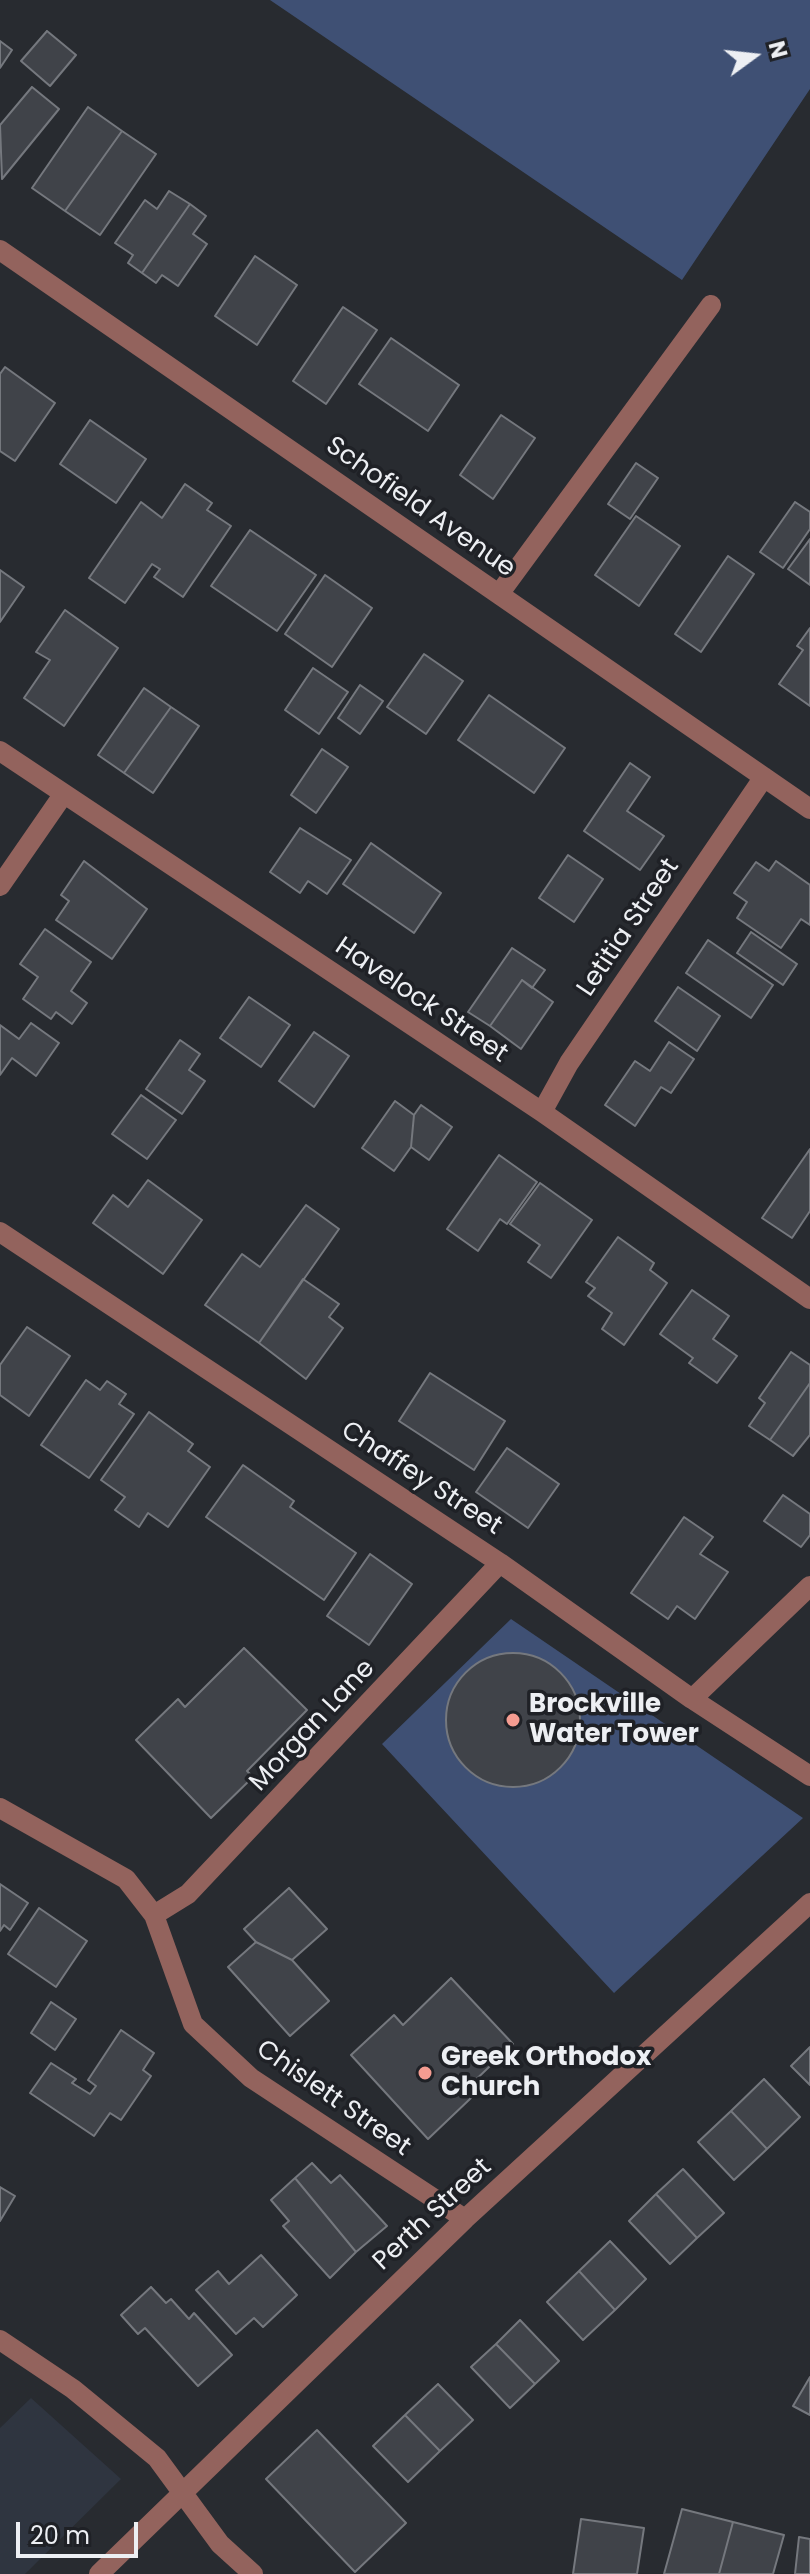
<!DOCTYPE html>
<style>
body{margin:0}
#map{position:relative;width:810px;height:2574px;overflow:hidden;background:#282b30;font-family:Poppins,sans-serif}
canvas{display:block}
.north{position:absolute;left:714px;top:16px;width:80px;height:80px;-webkit-text-stroke:6px #1f2126;paint-order:stroke;rotate:75deg;font-size:22px;font-weight:700;line-height:32px;text-align:center;color:#edeff3}
.north::after{content:'';display:block;margin:auto;width:28px;height:36px;background:#edeff3;clip-path:polygon(50% 0,100% 100%,50% 72%,0 100%)}
.scale{position:absolute;left:16px;top:2522px;width:122px;height:36px;box-sizing:border-box;border:4px solid #edeff3;border-top:0;padding-left:10px;font-size:24px;line-height:28px;white-space:nowrap;color:#edeff3;-webkit-text-stroke:6px #1f2126;paint-order:stroke}
</style>
<div id="map">
<canvas width="810" height="2574"></canvas>
<div class="north">N</div>
<div class="scale">20 m</div>
</div>
<script>
const ctx = document.querySelector('canvas').getContext('2d');
ctx.lineJoin = 'round';
function paint(path, color) {
  ctx.fillStyle = color;
  ctx.fill(path, 'evenodd');
}
function toPath(rows) {
  const path = new Path2D();
  for (const r of rows) {
    if (r.length === 3) {
      path.moveTo(r[0] + r[2], r[1]);
      path.arc(r[0], r[1], r[2], 0, 2 * Math.PI);
      continue;
    }
    path.moveTo(r[0], r[1]);
    for (let i = 2; i < r.length; i += 2) path.lineTo(r[i], r[i + 1]);
  }
  return path;
}
function stroke(path, color, width, dash) {
  ctx.strokeStyle = color;
  ctx.lineWidth = width;
  ctx.lineCap = dash ? 'butt' : 'round';
  ctx.setLineDash(dash || []);
  ctx.stroke(path);
}
function drawText(font, color, halo, rows, align = 'center') {
  ctx.font = font + ' Poppins,sans-serif';
  ctx.lineWidth = 7;
  ctx.setLineDash([]);
  ctx.textBaseline = 'middle';
  ctx.strokeStyle = halo;
  ctx.fillStyle = color;
  for (const [text, x, y, turn = 0] of rows) {
    ctx.save();
    ctx.translate(x, y);
    ctx.rotate((+turn || 0) * Math.PI / 180);
    ctx.textAlign = isNaN(turn) ? turn : align;
    if (halo) ctx.strokeText(text, 0, 0);
    ctx.fillText(text, 0, 0);
    ctx.restore();
  }
}
paint(toPath([
 [31,2398,121,2479,25,2574,0,2574,0,2428]
]), '#2f3540');
paint(toPath([
 [270,0,810,0,810,89,682,280],
 [511,1619,803,1818,614,1993,382,1744]
]), '#3f5074');
const building = toPath([
 [47,31,76,55,50,86,21,61,47,31],
 [0,41,12,50,0,68,0,41],
 [32,87,59,109,2,179,0,125,32,87],
 [88,107,122,131,65,211,32,188,88,107],
 [122,131,156,154,100,235,65,211,122,131],
 [169,191,190,204,142,273,128,263,133,255,115,243,145,200,157,209,169,191],
 [190,204,206,216,193,234,207,244,178,286,162,275,156,283,142,273,190,204],
 [255,256,297,285,257,345,215,316,255,256],
 [343,307,377,330,326,404,293,381,343,307],
 [391,338,459,385,428,431,359,384,391,338],
 [5,367,55,403,15,461,0,451,0,374,5,367],
 [501,415,535,438,493,499,460,475,501,415],
 [90,420,146,459,116,503,60,464,90,420],
 [636,463,658,478,630,519,608,504,636,463],
 [185,484,212,503,207,510,231,526,183,597,154,577,160,569,152,564,125,603,89,578,141,502,162,518,185,484],
 [795,502,810,512,810,529,783,568,760,552,795,502],
 [636,516,680,546,639,606,595,575,636,516],
 [250,530,316,575,277,631,211,586,250,530],
 [810,539,810,585,788,569,810,539],
 [728,556,754,574,701,652,675,634,728,556],
 [0,570,24,587,0,622,0,570],
 [325,575,372,608,332,667,285,634,325,575],
 [65,610,118,648,64,726,24,698,50,660,36,652,65,610],
 [810,628,810,706,779,684,803,650,797,646,810,628],
 [424,654,463,681,426,734,387,707,424,654],
 [313,668,348,692,319,734,285,710,313,668],
 [360,685,383,701,360,734,338,718,360,685],
 [144,688,171,707,124,773,98,755,144,688],
 [489,695,565,748,534,793,458,740,489,695],
 [171,707,199,726,153,793,124,773,171,707],
 [322,749,348,767,316,813,291,795,322,749],
 [630,763,650,777,627,811,664,836,640,870,584,831,630,763],
 [300,828,351,860,327,894,308,881,300,893,270,872,300,828],
 [371,843,441,893,414,933,343,884,371,843],
 [568,855,603,879,574,922,539,898,568,855],
 [84,861,147,909,112,959,56,920,69,901,61,895,84,861],
 [776,861,810,885,810,925,801,919,781,948,737,918,747,902,734,893,756,862,769,871,776,861],
 [45,929,91,962,71,991,87,1003,72,1024,56,1012,51,1019,23,999,38,977,20,964,45,929],
 [751,932,797,964,783,985,737,953,751,932],
 [708,940,773,985,751,1018,686,973,708,940],
 [512,948,545,970,532,988,522,980,490,1026,468,1012,512,948],
 [522,980,553,1002,521,1049,490,1026,522,980],
 [678,987,720,1016,697,1051,655,1021,678,987],
 [249,997,290,1025,261,1067,220,1038,249,997],
 [31,1023,59,1043,36,1076,12,1058,0,1075,0,1025,19,1039,31,1023],
 [314,1032,349,1056,314,1107,279,1081,314,1032],
 [180,1040,200,1054,189,1070,205,1081,182,1114,146,1089,180,1040],
 [669,1042,694,1059,671,1093,661,1087,635,1126,605,1105,635,1061,650,1071,669,1042],
 [141,1095,176,1120,147,1159,112,1134,141,1095],
 [395,1101,414,1115,411,1147,394,1171,362,1148,395,1101],
 [421,1105,452,1127,429,1160,411,1147,414,1115,421,1105],
 [810,1149,810,1211,792,1238,762,1218,810,1149],
 [499,1155,537,1182,507,1224,500,1219,478,1251,447,1229,499,1155],
 [148,1180,202,1220,163,1274,93,1223,113,1195,128,1207,148,1180],
 [540,1183,592,1220,551,1278,528,1262,540,1245,510,1224,540,1183],
 [306,1205,339,1229,259,1343,205,1305,242,1254,260,1267,306,1205],
 [618,1237,654,1263,650,1270,667,1283,624,1345,602,1329,612,1313,588,1296,595,1288,586,1282,618,1237],
 [303,1279,339,1304,329,1317,343,1328,306,1379,259,1343,303,1279],
 [692,1290,729,1316,713,1339,737,1356,717,1383,689,1363,693,1358,660,1334,692,1290],
 [27,1327,70,1356,29,1416,0,1395,0,1365,27,1327],
 [791,1352,810,1365,810,1383,770,1440,749,1426,765,1403,759,1398,791,1352],
 [430,1373,505,1421,474,1470,399,1421,430,1373],
 [86,1380,100,1390,107,1381,126,1394,119,1404,134,1414,89,1478,41,1445,86,1380],
 [810,1383,810,1435,793,1456,770,1440,810,1383],
 [149,1412,193,1444,188,1451,210,1467,168,1527,148,1513,139,1527,115,1510,125,1497,101,1480,149,1412],
 [507,1448,559,1484,528,1528,476,1492,507,1448],
 [243,1465,294,1501,290,1507,356,1553,324,1600,206,1517,243,1465],
 [783,1495,810,1514,810,1535,801,1547,764,1521,783,1495],
 [684,1517,713,1537,700,1554,728,1572,695,1619,677,1606,668,1619,631,1593,684,1517],
 [370,1554,412,1584,369,1645,327,1616,370,1554],
 [244,1648,307,1710,247,1771,253,1777,211,1818,136,1740,178,1699,185,1707,244,1648],
 [513,1720,67],
 [0,1884,28,1903,10,1930,4,1925,0,1931,0,1884],
 [289,1888,327,1929,292,1960,256,1942,244,1929,289,1888],
 [39,1908,87,1941,56,1987,8,1954,39,1908],
 [256,1942,292,1960,329,2001,290,2036,228,1967,256,1942],
 [451,1978,513,2044,464,2091,471,2098,428,2139,351,2055,394,2015,403,2025,451,1978],
 [51,2002,76,2019,55,2050,31,2033,51,2002],
 [121,2030,154,2053,143,2070,151,2076,121,2120,110,2113,94,2136,30,2093,51,2063,76,2079,72,2083,90,2094,96,2086,88,2080,121,2030],
 [810,2047,810,2085,791,2066,810,2047],
 [764,2079,800,2117,767,2149,731,2111,764,2079],
 [731,2111,767,2149,734,2180,698,2142,731,2111],
 [312,2163,331,2183,340,2175,387,2226,356,2252,295,2178,312,2163],
 [683,2169,724,2213,697,2238,656,2194,683,2169],
 [295,2178,356,2252,330,2278,283,2226,289,2221,271,2200,295,2178],
 [0,2187,15,2196,0,2221,0,2187],
 [656,2194,697,2238,670,2264,629,2221,656,2194],
 [610,2241,646,2279,615,2310,579,2271,610,2241],
 [261,2255,297,2295,263,2327,254,2318,236,2334,196,2290,218,2271,229,2284,261,2255],
 [579,2271,615,2310,583,2340,547,2302,579,2271],
 [151,2287,166,2303,171,2299,189,2319,194,2313,232,2355,198,2386,145,2328,138,2334,121,2315,151,2287],
 [520,2320,559,2361,535,2384,496,2344,520,2320],
 [496,2344,535,2384,510,2408,471,2367,496,2344],
 [810,2377,810,2415,793,2406,810,2377],
 [438,2384,473,2420,440,2451,405,2415,438,2384],
 [405,2415,440,2451,408,2482,373,2446,405,2415],
 [317,2430,406,2523,355,2572,266,2479,317,2430],
 [682,2509,733,2522,719,2574,664,2574,682,2509],
 [581,2519,644,2528,637,2574,573,2574,581,2519],
 [733,2522,784,2535,773,2574,719,2574,733,2522],
 [799,2537,810,2539,810,2574,795,2574,799,2537]
]);
paint(building, '#404349');
stroke(building, '#75787e', 2);
stroke(toPath([
 [0,250,810,809],
 [499,594,711,305],
 [0,751,542,1112,810,1299],
 [0,886,63,795],
 [542,1112,569,1063,764,777],
 [0,1232,500,1563,692,1699,810,1776],
 [692,1699,810,1586],
 [0,1808,126,1879,154,1915,193,2024,251,2078,465,2219],
 [154,1915,188,1894,500,1563],
 [0,2340,73,2389,157,2458,220,2544,253,2574],
 [99,2574,465,2219,810,1903]
]), '#93635d', 20);
for (const [x, y, r, color] of [
 [513,1720,8,"#f59c91"],
 [425,2073,8,"#f59c91"]
]) {
  const dot = new Path2D();
  dot.arc(x, y, r, 0, 2 * Math.PI);
  ctx.fillStyle = color;
  ctx.fill(dot);
  stroke(dot, '#1f2126', 3);
}
drawText('26px', '#edeff3', '#1f2126', [
 ["Schofield Avenue",420,508,35],
 ["Letitia Street",629,928,-56],
 ["Havelock Street",421,1001,34],
 ["Chaffey Street",421,1479,33],
 ["Morgan Lane",313,1726,-47],
 ["Chislett Street",333,2099,35],
 ["Perth Street",433,2215,-43]
]);
drawText('bold 26px', '#edeff3', '#1f2126', [
 ["Brockville",529,1705],
 ["Water Tower",529,1735],
 ["Greek Orthodox",441,2058],
 ["Church",441,2088]
], 'left');
</script>
